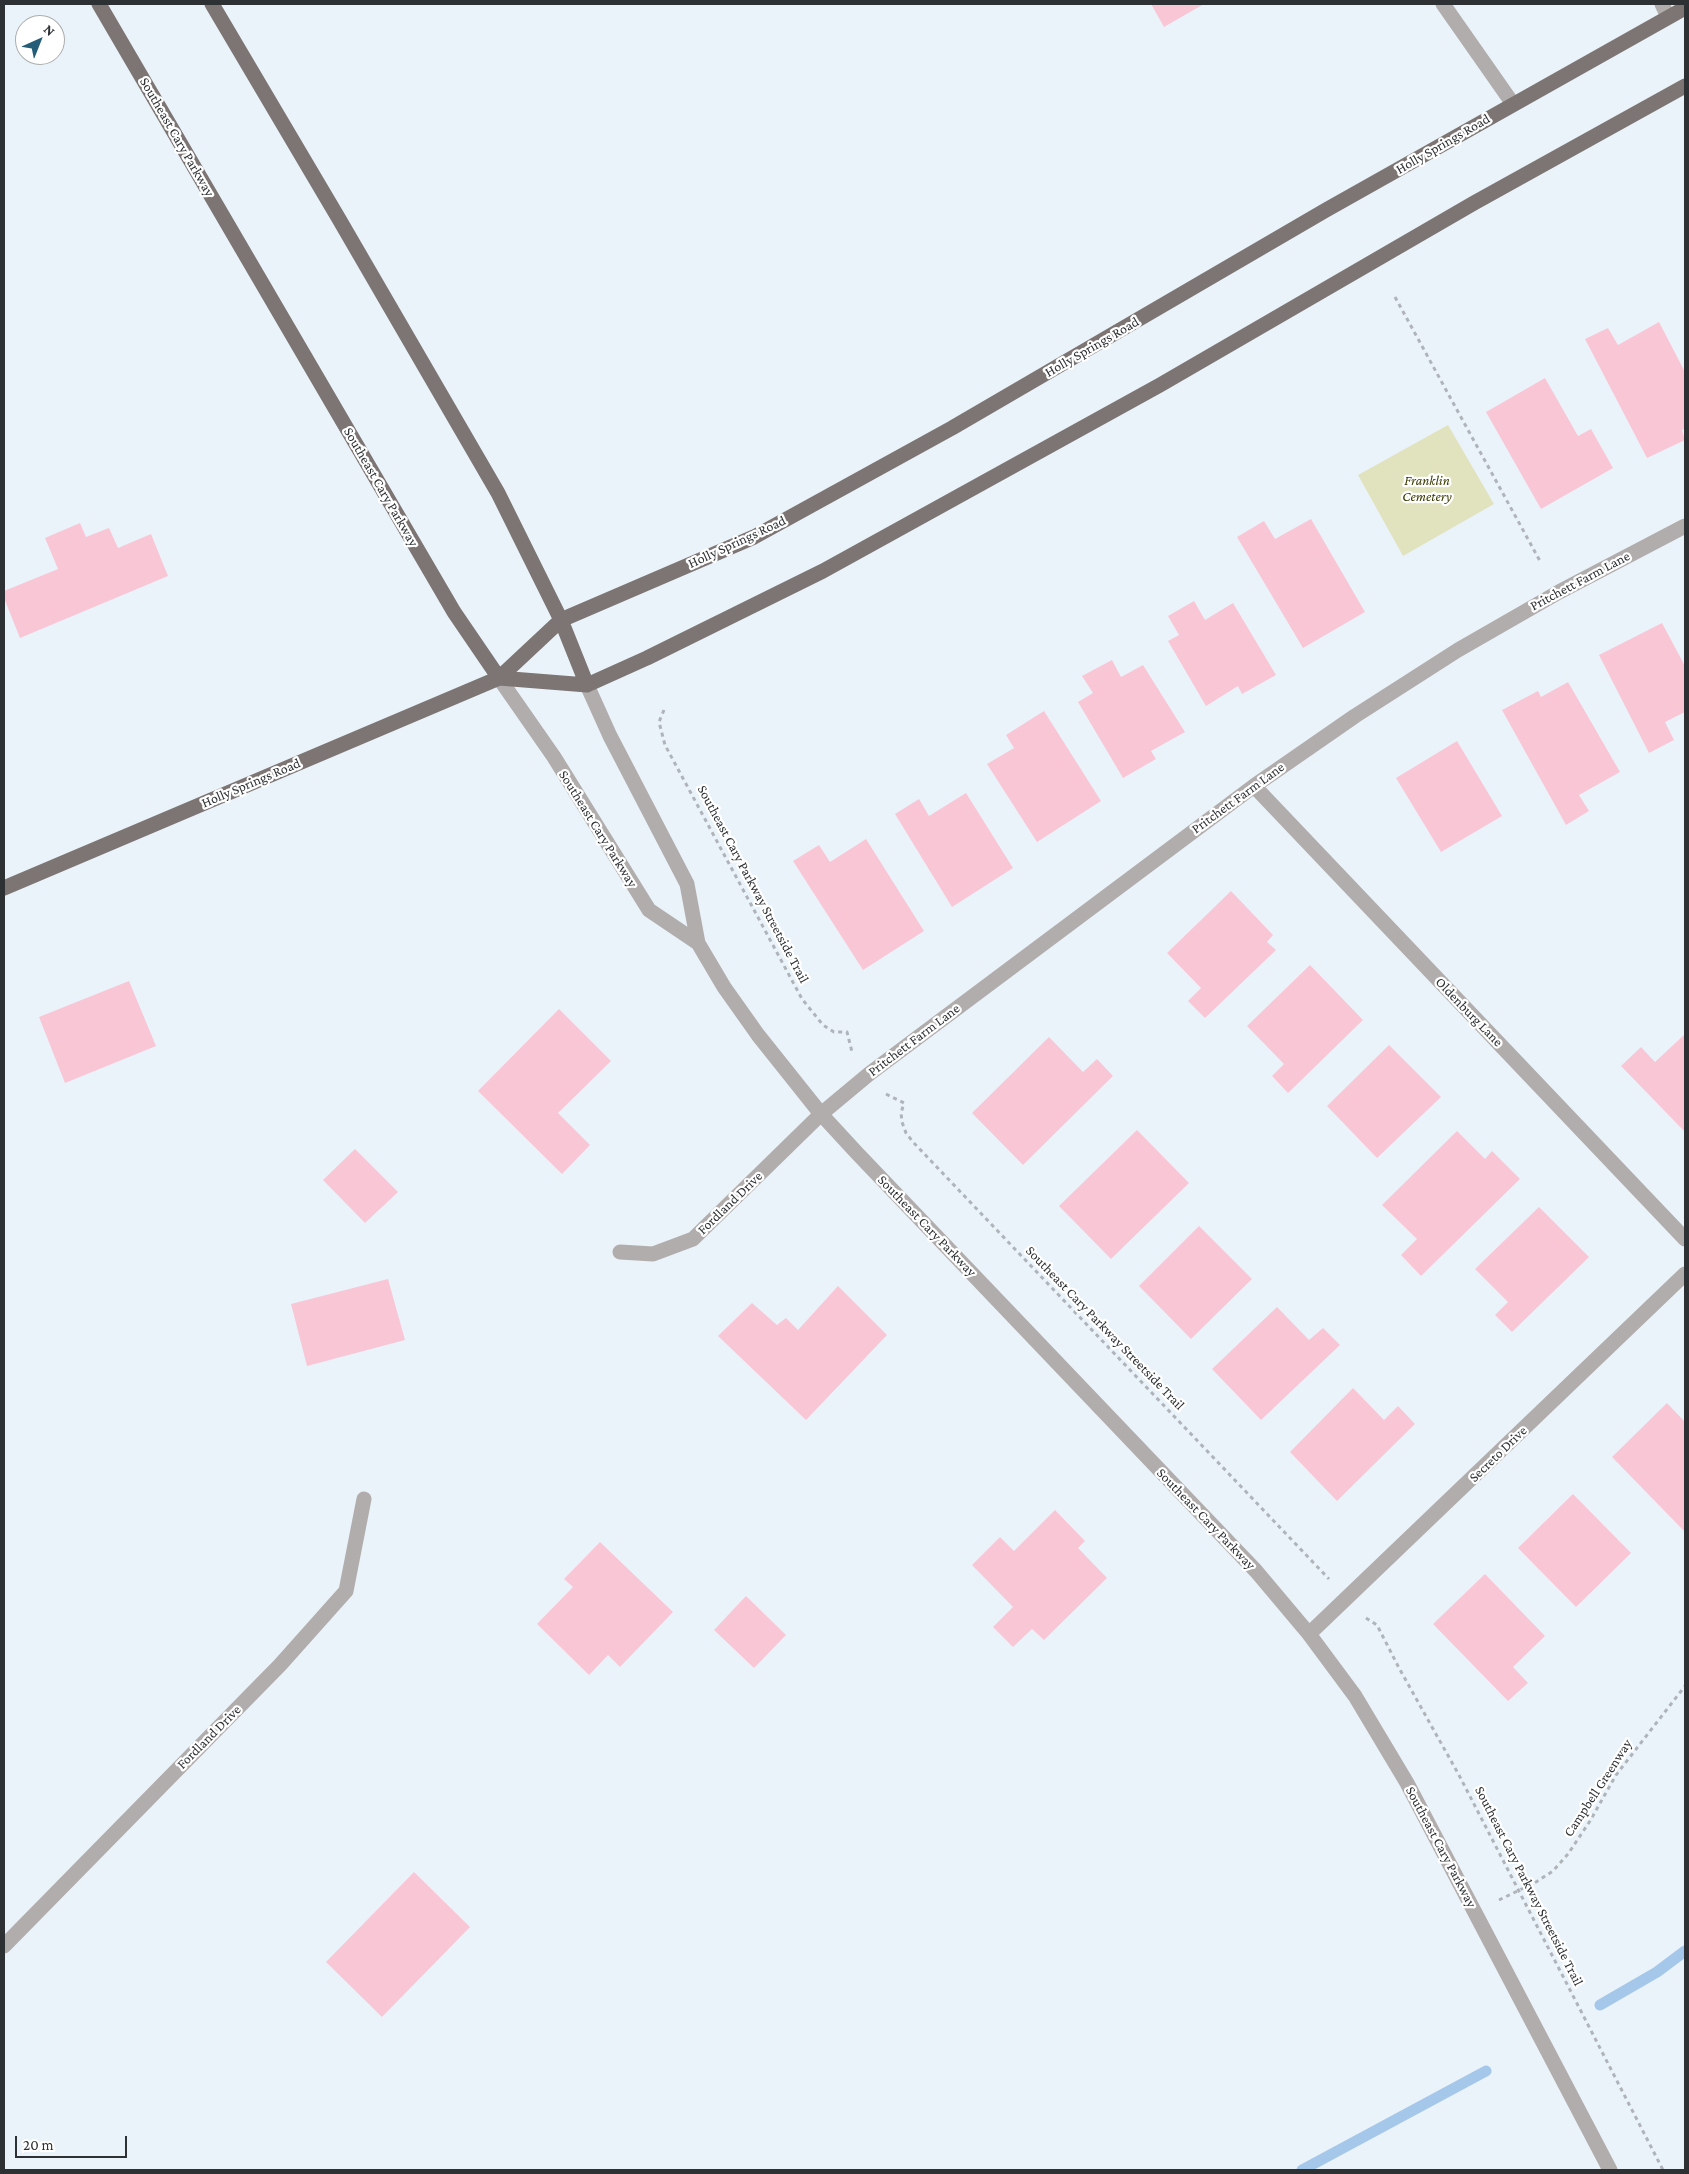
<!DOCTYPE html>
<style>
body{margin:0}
#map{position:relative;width:1689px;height:2174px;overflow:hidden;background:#ebf3fa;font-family:"Crimson Pro",serif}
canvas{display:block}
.frame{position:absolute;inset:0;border:5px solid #2e3133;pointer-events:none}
.north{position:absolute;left:15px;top:15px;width:50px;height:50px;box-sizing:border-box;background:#fff;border:1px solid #abadad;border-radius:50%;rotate:44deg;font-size:14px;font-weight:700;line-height:20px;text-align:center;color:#2e3133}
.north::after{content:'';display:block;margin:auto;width:18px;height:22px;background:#245d77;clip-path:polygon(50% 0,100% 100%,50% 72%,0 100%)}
.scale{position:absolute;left:15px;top:2136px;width:112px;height:22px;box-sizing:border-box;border:2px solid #2e3133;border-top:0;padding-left:6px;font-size:15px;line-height:18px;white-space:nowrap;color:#2e3133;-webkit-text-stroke:4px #fff;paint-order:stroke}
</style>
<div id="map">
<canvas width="1689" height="2174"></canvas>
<div class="frame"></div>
<div class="north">N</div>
<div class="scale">20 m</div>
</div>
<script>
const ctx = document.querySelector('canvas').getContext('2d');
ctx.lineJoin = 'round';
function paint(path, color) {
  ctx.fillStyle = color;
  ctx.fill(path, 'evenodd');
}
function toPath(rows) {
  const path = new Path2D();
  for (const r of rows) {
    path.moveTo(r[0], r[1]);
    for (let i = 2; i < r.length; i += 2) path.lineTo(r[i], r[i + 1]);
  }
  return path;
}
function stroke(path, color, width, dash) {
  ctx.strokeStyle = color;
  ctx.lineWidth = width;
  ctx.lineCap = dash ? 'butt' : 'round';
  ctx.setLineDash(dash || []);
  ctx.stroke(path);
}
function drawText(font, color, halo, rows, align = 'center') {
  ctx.font = font + ' "Crimson Pro",serif';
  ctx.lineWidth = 4.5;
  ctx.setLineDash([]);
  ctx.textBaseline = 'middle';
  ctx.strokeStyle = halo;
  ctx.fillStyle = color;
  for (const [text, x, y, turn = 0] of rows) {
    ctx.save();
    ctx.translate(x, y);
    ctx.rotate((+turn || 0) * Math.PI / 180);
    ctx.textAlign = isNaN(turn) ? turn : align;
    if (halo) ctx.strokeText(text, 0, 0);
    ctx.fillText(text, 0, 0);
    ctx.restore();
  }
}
paint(toPath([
 [1448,425,1494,504,1403,556,1358,475]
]), '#e1e3bf');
stroke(toPath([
 [1600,2005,1657,1972,1685,1951],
 [1302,2170,1486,2071]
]), '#a5c7e9', 11);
paint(toPath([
 [1151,4,1204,4,1164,27],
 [1659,322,1685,372,1685,429,1682,430,1685,440,1647,458,1585,339,1608,328,1618,345],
 [1545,378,1578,436,1591,429,1613,468,1541,509,1486,412],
 [1311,519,1365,612,1303,648,1237,537,1264,521,1275,539],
 [80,523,86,537,109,528,118,548,151,534,168,576,20,638,4,598,4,591,58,569,45,538],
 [1194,601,1205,620,1233,603,1276,675,1242,694,1238,686,1206,706,1168,641,1179,635,1168,616],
 [1662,623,1685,666,1685,712,1665,722,1674,740,1649,753,1599,655],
 [1112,660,1121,677,1143,665,1185,732,1151,751,1156,759,1123,778,1078,702,1093,693,1082,676],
 [1568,682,1620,772,1579,795,1589,811,1566,825,1502,710,1538,691,1541,697],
 [1044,711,1101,801,1037,842,987,764,1014,748,1006,735],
 [1457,741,1502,816,1441,852,1396,778],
 [966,793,1013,868,952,907,895,814,919,799,929,816],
 [866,839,924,931,863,970,793,861,819,845,830,862],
 [1231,891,1273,935,1267,942,1276,950,1205,1018,1188,1001,1201,988,1167,953],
 [1310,965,1363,1020,1288,1093,1272,1076,1284,1064,1247,1026],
 [129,981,156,1046,65,1083,39,1017],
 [559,1009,611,1061,558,1113,590,1145,562,1174,478,1091],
 [1685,1034,1685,1132,1621,1066,1641,1047,1655,1062],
 [1049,1037,1083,1072,1097,1059,1113,1076,1023,1165,972,1113],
 [1389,1045,1441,1097,1377,1158,1327,1106],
 [1137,1130,1189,1183,1111,1259,1059,1206],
 [1457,1131,1485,1159,1492,1151,1520,1179,1421,1276,1401,1255,1417,1239,1382,1205],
 [355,1149,398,1192,365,1223,323,1180],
 [1539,1207,1589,1257,1512,1332,1495,1315,1508,1302,1475,1269],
 [1199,1226,1252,1279,1191,1339,1139,1286],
 [388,1279,405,1340,307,1366,291,1304],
 [838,1286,887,1335,806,1420,718,1336,752,1303,777,1325,786,1318,798,1330],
 [1277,1307,1309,1340,1323,1328,1340,1345,1261,1420,1212,1369],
 [1353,1388,1384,1420,1398,1406,1415,1424,1337,1501,1290,1452],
 [1667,1403,1685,1422,1685,1532,1612,1457],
 [1573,1494,1631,1553,1576,1607,1518,1548],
 [1055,1510,1085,1541,1078,1548,1107,1578,1044,1640,1032,1629,1013,1647,993,1627,1013,1607,972,1565,1000,1537,1014,1551],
 [600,1542,673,1612,620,1667,608,1655,589,1675,537,1624,573,1587,564,1579],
 [1485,1574,1545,1636,1513,1667,1528,1683,1508,1701,1433,1624],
 [746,1596,786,1635,754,1668,714,1630],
 [414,1872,470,1927,382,2017,326,1962]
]), '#f9c6d6');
stroke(toPath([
 [1395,297,1540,561],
 [664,710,659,722,665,745,802,999,823,1025,834,1032,847,1032,852,1052],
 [886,1094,904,1103,901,1113,902,1122,906,1133,913,1142,1329,1579],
 [1366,1618,1377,1625,1399,1668,1460,1777,1663,2170],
 [1499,1900,1536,1882,1553,1871,1568,1854,1590,1821,1616,1775,1685,1686]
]), '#aeb4ba', 3, [4, 4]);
stroke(toPath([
 [1443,4,1513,104],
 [1662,4,1668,17],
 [499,678,554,757,649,910,698,943],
 [587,685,610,736,687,884,698,943,724,987,758,1035,821,1114,856,1152,1256,1571,1309,1634,1355,1696,1407,1783,1610,2170],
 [1254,786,1685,1239],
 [620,1252,653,1254,693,1239,821,1114,869,1074,1254,786,1355,716,1458,650,1559,592,1685,526],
 [1309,1634,1685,1274],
 [4,1946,280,1665,346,1591,364,1499]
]), '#b2adad', 15);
stroke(toPath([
 [99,4,454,612,499,678],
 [212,4,339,219,498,493,561,620,587,685],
 [499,678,587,685,647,658,823,571,1160,385,1474,203,1685,86],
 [4,888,499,678,561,620,754,537,952,428,1326,210,1685,8]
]), '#7d7573', 15);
drawText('14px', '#2e3133', '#fff', [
 ["Southeast Cary Parkway",177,137,60],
 ["Holly Springs Road",1443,144,-30],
 ["Holly Springs Road",1092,347,-30],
 ["Southeast Cary Parkway",381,487,60],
 ["Holly Springs Road",737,542,-25],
 ["Pritchett Farm Lane",1580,581,-28],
 ["Holly Springs Road",251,783,-23],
 ["Pritchett Farm Lane",1238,798,-36],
 ["Southeast Cary Parkway",598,829,58],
 ["Southeast Cary Parkway Streetside Trail",753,884,62],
 ["Oldenburg Lane",1469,1012,46],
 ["Pritchett Farm Lane",914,1040,-37],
 ["Fordland Drive",730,1203,-44],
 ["Southeast Cary Parkway",927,1226,46],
 ["Southeast Cary Parkway Streetside Trail",1105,1328,46],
 ["Secreto Drive",1498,1454,-44],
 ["Southeast Cary Parkway",1206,1519,46],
 ["Fordland Drive",209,1737,-45],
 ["Campbell Greenway",1598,1788,-57],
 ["Southeast Cary Parkway",1441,1847,62],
 ["Southeast Cary Parkway Streetside Trail",1529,1886,63]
]);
drawText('italic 14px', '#3a3a01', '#fff', [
 ["Franklin",1427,481],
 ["Cemetery",1427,497]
]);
</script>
